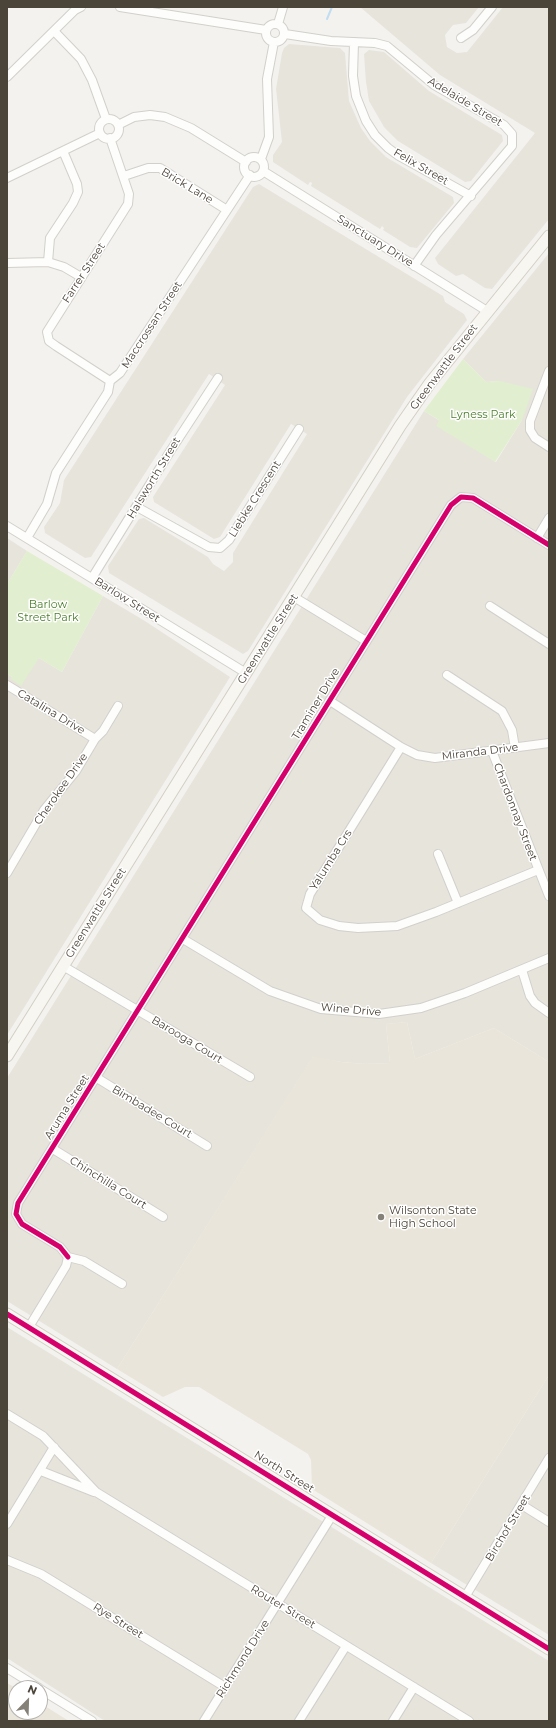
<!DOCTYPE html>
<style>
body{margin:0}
#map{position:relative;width:556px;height:1728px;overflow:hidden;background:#f4f2ee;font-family:Montserrat,sans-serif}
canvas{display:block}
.frame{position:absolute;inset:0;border:8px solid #4b4439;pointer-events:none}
.north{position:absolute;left:8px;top:1680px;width:40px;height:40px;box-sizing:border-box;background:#fff;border:1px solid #b7b4b0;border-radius:50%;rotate:23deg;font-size:11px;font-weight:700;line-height:16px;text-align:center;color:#4b4439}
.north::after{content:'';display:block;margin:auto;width:14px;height:18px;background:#868178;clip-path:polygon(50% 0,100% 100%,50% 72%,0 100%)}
</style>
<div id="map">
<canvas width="556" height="1728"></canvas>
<div class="frame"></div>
<div class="north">N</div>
</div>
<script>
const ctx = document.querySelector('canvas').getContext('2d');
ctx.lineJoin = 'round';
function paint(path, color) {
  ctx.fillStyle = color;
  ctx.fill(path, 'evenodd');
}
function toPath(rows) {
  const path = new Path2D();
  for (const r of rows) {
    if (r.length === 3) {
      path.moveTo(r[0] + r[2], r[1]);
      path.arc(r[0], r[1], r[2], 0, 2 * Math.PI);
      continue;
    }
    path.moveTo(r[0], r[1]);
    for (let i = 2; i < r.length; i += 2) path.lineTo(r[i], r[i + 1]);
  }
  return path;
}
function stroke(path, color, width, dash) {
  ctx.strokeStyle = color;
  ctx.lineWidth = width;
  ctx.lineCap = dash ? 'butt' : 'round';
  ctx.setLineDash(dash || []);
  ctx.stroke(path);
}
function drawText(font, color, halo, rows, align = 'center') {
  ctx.font = font + ' Montserrat,sans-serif';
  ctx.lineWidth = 3;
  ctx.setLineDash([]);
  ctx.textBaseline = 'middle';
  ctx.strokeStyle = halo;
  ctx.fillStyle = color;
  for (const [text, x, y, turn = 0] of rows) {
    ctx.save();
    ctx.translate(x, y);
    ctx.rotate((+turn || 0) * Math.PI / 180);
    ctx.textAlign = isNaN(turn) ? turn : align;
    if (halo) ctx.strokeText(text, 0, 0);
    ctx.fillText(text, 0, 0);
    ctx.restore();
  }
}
paint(toPath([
 [360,7,479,7,466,23,453,25,445,35,447,47,457,53,467,52,503,7,549,7,549,219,492,289,485,288,463,274,456,276,438,264,435,258,535,133,440,75],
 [289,44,340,48,345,53,349,101,361,128,370,141,386,157,453,197,454,203,417,248,410,247,383,230,384,228,382,226,380,229,311,186,312,183,310,182,308,185,273,162,273,155,282,142,276,89,282,53,284,48],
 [369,50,384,52,429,91,502,135,503,141,471,181,465,182,398,141,384,127,369,101,366,82,364,54],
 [259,184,443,296,445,302,464,314,467,320,407,397,248,651,243,654,109,573,108,566,139,519,144,518,208,557,213,564,224,571,233,562,233,553,307,434,291,424,220,537,214,539,154,502,153,497,225,385,209,374,91,557,85,558,45,533,44,527,60,503,64,480,253,187],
 [549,253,549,1062,494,1028,415,1059,407,1022,386,1024,390,1063,365,1064,341,1062,313,1057,117,1369,7,1301,7,1078,424,411,440,421,437,425,496,462,522,420,500,381,486,382,463,359],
 [7,538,27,551,7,584],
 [103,596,145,621,230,677,7,1035,7,674,12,677,39,658,62,672],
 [7,1327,549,1661,549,1721,105,1721,7,1658],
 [549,1375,549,1635,431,1563]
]), '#e7e4dc');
paint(toPath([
 [407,1022,415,1059,494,1028,549,1062,549,1375,431,1563,312,1489,311,1460,308,1454,199,1387,185,1387,163,1397,117,1369,313,1056,341,1062,365,1064,390,1063,386,1024],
 [7,1683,16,1688,16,1712,40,1712,40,1703,69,1721,7,1721]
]), '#eae5da');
paint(toPath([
 [463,359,486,382,500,381,533,389,522,420,495,462,436,426,439,420,424,411],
 [27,551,103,596,62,672,39,658,21,686,11,679,12,677,7,674,7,584]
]), '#e1eecf');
stroke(toPath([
 [327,19,332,7]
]), '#c0ddf1', 2);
const street = toPath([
 [120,7,266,30],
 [275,33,9],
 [278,24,283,7],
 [54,31,81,59,92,80,106,119],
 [285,34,331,41,375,43,387,46,434,85,504,125,512,134,512,146,436,235,414,266],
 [461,38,473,30,492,7],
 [354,43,353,76,356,96,366,121,375,135,388,148,399,156,471,196],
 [7,77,75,10,81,7],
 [109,129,10],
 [118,125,134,117,150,115,165,117,191,128,246,162],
 [254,167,10],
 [261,159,269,137,267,79,274,42],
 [263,171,487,311],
 [124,176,148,168,160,168,227,210],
 [7,178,100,133],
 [48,262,50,238,73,203,78,192,77,184,63,151],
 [7,263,48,262,64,267,81,277],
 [549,371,530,421,530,430,535,438,549,447],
 [110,381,56,346,49,341,47,332,128,204,129,194,110,138],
 [137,507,209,547,220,548,229,540,299,429],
 [7,526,246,673],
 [27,538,47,504,56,473,108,392,110,381,120,373,250,175],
 [537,538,549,518],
 [92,578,171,450,218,378],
 [294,597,366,641],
 [490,606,549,644],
 [447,675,502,711,512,730,515,748],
 [7,685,95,739],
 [330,701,401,747,417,755,435,758,549,743],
 [401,747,310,894,306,908,320,920,339,926,358,928,397,926,436,912,538,870],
 [492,751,549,896],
 [438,854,458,903],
 [7,873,44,810,76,771,95,739,103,731,118,706],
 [183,939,270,991,321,1009,379,1014,421,1008,465,993,549,958],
 [63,966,250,1077],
 [522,970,530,996,535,1003,549,1013],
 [97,1078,207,1146],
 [53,1149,163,1217],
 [68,1257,60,1247,22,1224,16,1214,18,1203,451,505,461,497,473,498,549,545],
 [68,1257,84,1261,122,1284],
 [29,1327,66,1266,68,1257],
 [7,1414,43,1436,96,1492,469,1721],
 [41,1471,94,1492],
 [522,1505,549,1522],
 [7,1524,54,1447],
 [7,1560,41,1574,225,1687],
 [465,1597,549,1458],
 [7,1668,39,1688],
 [40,1689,92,1721],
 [204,1721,333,1514],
 [299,1721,346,1646],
 [393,1721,414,1687]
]);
const secondary = toPath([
 [7,1056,400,426,430,383,549,236],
 [7,1314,549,1649]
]);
stroke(street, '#d2d0cb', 10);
stroke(secondary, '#d3cfc5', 13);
stroke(street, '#fdfdfc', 8);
stroke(secondary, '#f7f6f1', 11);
stroke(toPath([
 [68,1257,60,1247,22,1224,16,1214,18,1203,451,505,461,497,473,498,549,545],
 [7,1314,549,1649]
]), '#d6006c', 5);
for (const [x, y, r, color] of [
 [381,1217,4,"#868178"]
]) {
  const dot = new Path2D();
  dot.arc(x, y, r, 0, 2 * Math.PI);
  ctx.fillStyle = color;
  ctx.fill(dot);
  stroke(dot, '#fff', 1.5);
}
drawText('11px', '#4b4439', '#fff', [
 ["Adelaide Street",465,102,31],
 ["Felix Street",421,167,30],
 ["Brick Lane",187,186,31],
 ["Sanctuary Drive",375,241,32],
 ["Farrer Street",84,273,-57],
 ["Maccrossan Street",152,325,-57],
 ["Greenwattle Street",444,367,-53],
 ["Halsworth Street",154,478,-59],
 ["Liebke Crescent",255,499,-58],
 ["Barlow Street",127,600,32],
 ["Greenwattle Street",268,639,-58],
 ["Traminer Drive",316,704,-59],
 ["Catalina Drive",51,712,31],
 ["Miranda Drive",480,752,-7],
 ["Cherokee Drive",61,789,-55],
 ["Chardonnay Street",515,812,69],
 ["Yalumba Crs",331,860,-58],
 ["Greenwattle Street",96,913,-58],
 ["Wine Drive",351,1010,5],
 ["Barooga Court",187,1040,31],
 ["Aruma Street",67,1107,-58],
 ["Bimbadee Court",152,1112,31],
 ["Chinchilla Court",108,1183,32],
 ["North Street",284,1472,32],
 ["Birchof Street",508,1528,-59],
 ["Router Street",283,1607,31],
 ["Rye Street",118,1621,32],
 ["Richmond Drive",243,1659,-58]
]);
drawText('11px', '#4a7f2a', '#fff', [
 ["Lyness Park",483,415],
 ["Barlow",48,605],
 ["Street Park",48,618]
]);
drawText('11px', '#4b4439', '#fff', [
 ["Wilsonton State",389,1211],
 ["High School",389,1224]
], 'left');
</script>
